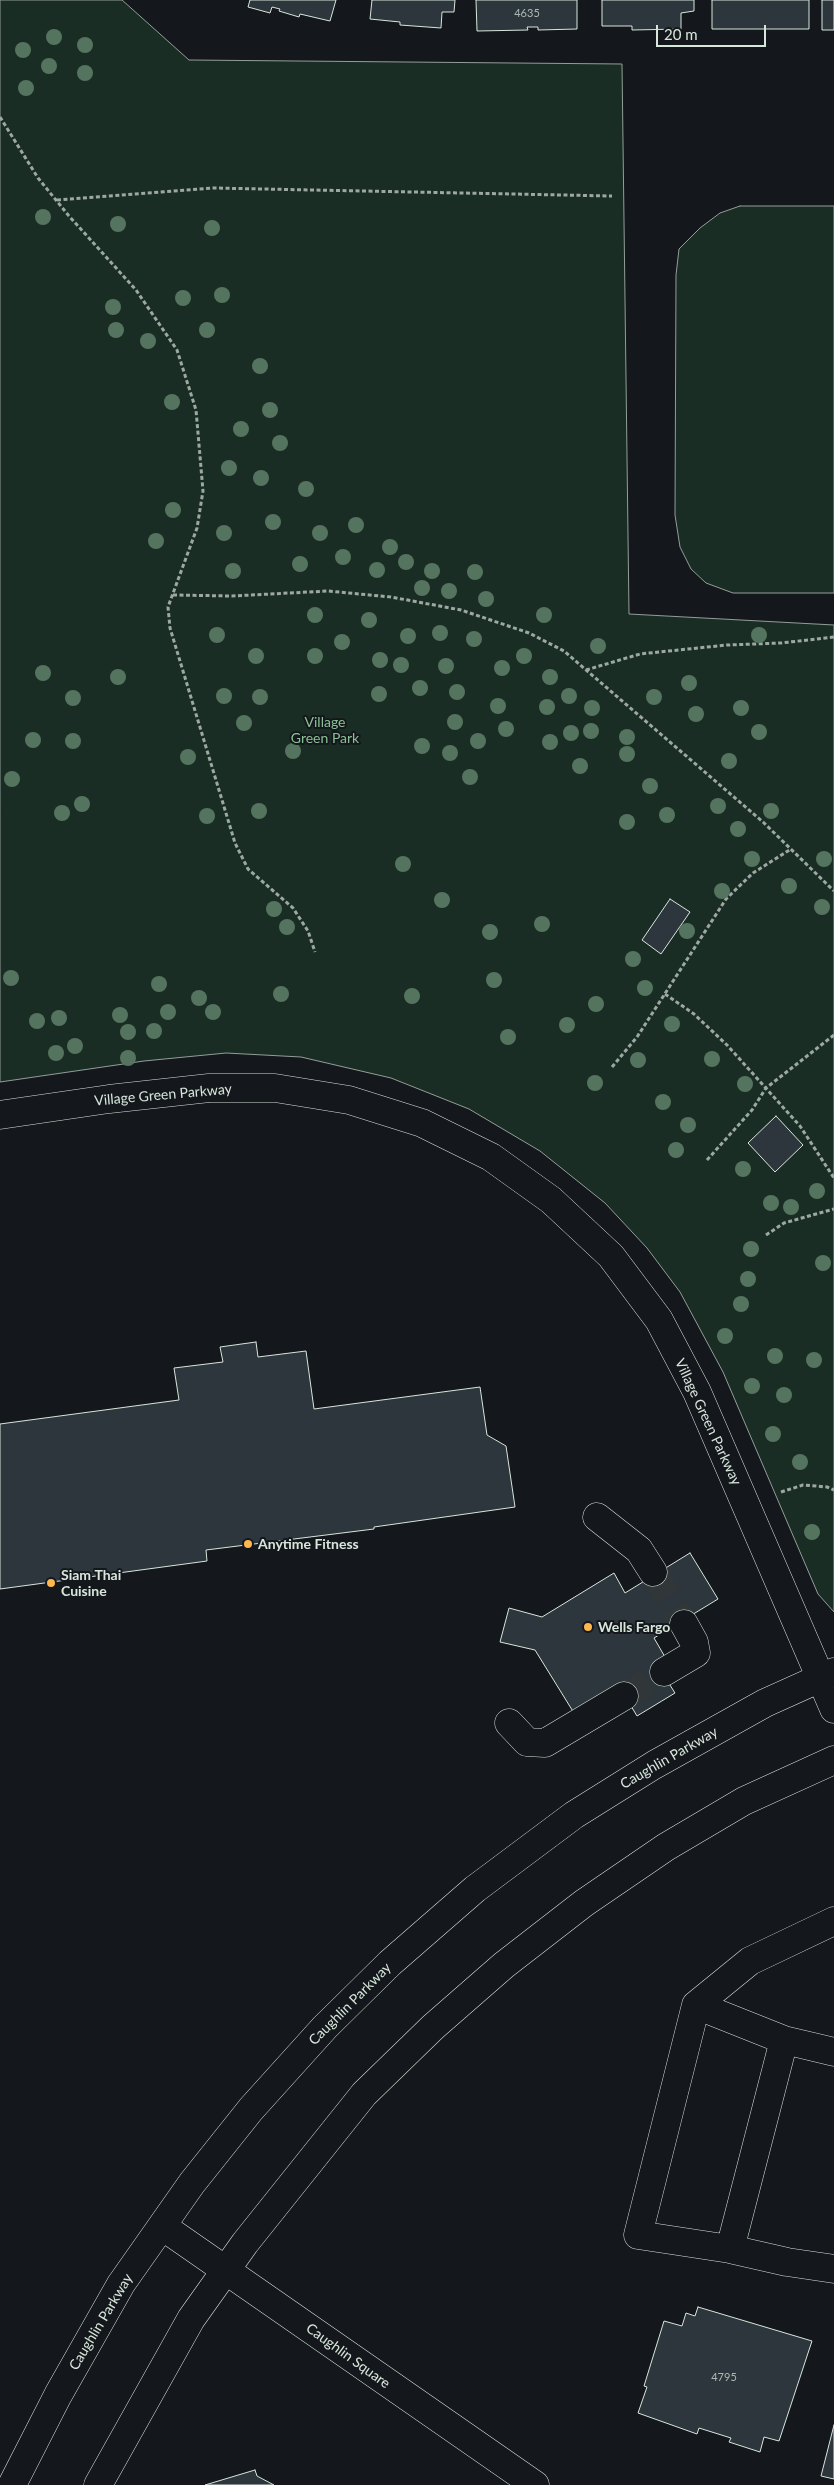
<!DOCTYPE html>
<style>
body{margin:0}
#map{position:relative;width:834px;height:2485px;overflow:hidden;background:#14181c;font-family:Lato,sans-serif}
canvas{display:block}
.scale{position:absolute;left:656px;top:25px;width:110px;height:22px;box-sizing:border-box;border:2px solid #d8e6dc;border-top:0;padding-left:6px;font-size:15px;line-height:18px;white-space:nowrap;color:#d8e6dc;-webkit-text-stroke:4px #14181c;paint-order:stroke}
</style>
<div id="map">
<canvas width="834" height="2485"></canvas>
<div class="scale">20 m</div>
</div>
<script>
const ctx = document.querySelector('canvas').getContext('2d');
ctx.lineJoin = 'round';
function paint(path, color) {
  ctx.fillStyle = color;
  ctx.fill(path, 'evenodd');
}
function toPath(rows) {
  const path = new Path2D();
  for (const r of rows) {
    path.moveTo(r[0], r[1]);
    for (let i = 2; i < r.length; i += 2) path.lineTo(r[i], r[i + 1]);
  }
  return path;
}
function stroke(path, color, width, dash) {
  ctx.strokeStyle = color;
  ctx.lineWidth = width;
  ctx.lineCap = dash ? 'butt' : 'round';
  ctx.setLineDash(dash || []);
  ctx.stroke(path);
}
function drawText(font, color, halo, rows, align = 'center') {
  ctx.font = font + ' Lato,sans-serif';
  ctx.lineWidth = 4;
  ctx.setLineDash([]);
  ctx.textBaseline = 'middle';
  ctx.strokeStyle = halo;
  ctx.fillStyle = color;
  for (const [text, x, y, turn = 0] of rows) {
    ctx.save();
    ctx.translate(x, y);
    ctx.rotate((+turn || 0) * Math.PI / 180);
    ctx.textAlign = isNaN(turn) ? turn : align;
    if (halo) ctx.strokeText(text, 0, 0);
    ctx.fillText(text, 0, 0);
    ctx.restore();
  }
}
const green = toPath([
 [0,0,122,0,189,60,622,64,629,614,834,625,834,1612,818,1594,723,1372,680,1292,647,1248,605,1203,540,1151,469,1109,391,1078,301,1057,226,1053,144,1061,0,1082,0,0],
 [740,206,834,206,834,593,733,593,706,583,691,569,680,547,675,515,676,275,679,249,700,228,720,213,740,206]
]);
paint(green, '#1a2d24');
stroke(green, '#939e99', 1);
const building = toPath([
 [250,0,336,0,330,21,300,14,299,17,279,11,280,9,272,7,270,13,248,7,250,0],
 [372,0,455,0,454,12,442,12,441,28,400,25,400,22,370,19,372,0],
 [476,0,577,0,577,29,538,30,538,27,527,27,528,30,477,31,476,0],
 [602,0,694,0,694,11,681,13,681,29,632,30,632,26,602,26,602,0],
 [712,0,809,0,809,29,712,29,712,0],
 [822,0,834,0,834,30,822,30,822,0],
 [670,899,690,912,661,954,642,940,670,899],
 [776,1116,803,1145,775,1172,748,1143,776,1116],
 [256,1342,258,1357,306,1351,314,1409,480,1387,487,1435,506,1446,515,1507,374,1527,374,1529,206,1550,207,1561,0,1589,0,1424,179,1400,174,1368,223,1362,220,1347,256,1342],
 [690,1553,718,1599,654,1638,665,1657,656,1663,675,1693,637,1716,619,1686,574,1713,535,1650,500,1642,509,1608,542,1617,614,1573,625,1593,690,1553],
 [698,2307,812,2341,779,2441,764,2437,760,2452,729,2442,731,2438,699,2428,697,2434,638,2413,647,2387,644,2386,664,2321,682,2326,686,2313,695,2316,698,2307],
 [834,2425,834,2479,821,2476,834,2425],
 [255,2470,257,2476,274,2485,205,2485,255,2470]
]);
paint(building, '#2c363c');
stroke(building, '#d8e6dc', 1);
stroke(toPath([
 [653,1572,684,1624],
 [624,1696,664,1672]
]), '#313739', 28, [28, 14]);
const minor = toPath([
 [0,1115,109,1099,209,1088,275,1088,349,1100,422,1123,491,1157,551,1200,611,1256,659,1320,697,1392,834,1709],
 [597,1517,639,1550,653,1572],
 [664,1672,696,1653,694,1642,684,1624],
 [509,1723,527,1742,545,1743,624,1696],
 [696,2005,638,2235,730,2249],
 [784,2040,696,2005,750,1961,834,1921],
 [834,2052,784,2040,730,2249,787,2262,834,2269],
 [162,2226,535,2485],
 [12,2485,58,2395,121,2284,192,2183,251,2109,325,2027,390,1963,475,1889,574,1815,654,1765,765,1703,834,1672],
 [98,2485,191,2319,245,2243,364,2094,433,2027,504,1965,584,1903,666,1847,744,1801,834,1760]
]);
stroke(minor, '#d8e6dc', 29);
stroke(toPath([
 [0,117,38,178,69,216,136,290,177,350,196,410,203,491,197,528,168,607,170,628,235,843,248,869,293,908,308,931,315,952],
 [57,200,213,188,612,196],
 [173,595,232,596,328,591,391,597,461,610,529,633,564,651,763,822,834,891],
 [586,670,640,654,727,645,781,643,834,637],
 [665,994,694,1014,727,1045,800,1126,834,1178],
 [612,1067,637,1037,726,899,753,873,791,849],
 [707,1160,752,1110,766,1088,834,1035],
 [766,1235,784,1223,834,1209],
 [781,1492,803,1485,827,1487,834,1490]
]), '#9da8a2', 3, [4, 2.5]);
stroke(minor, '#14181c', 28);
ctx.fillStyle = '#55745f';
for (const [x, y] of [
 [54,37],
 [85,45],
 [23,50],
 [49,66],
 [85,73],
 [26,88],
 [43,217],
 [118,224],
 [212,228],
 [222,295],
 [183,298],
 [113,307],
 [116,330],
 [207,330],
 [148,341],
 [260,366],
 [172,402],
 [270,410],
 [241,429],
 [280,443],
 [229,468],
 [261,478],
 [306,489],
 [173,510],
 [273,522],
 [356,525],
 [224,533],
 [320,533],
 [156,541],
 [390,547],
 [343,557],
 [406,562],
 [300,564],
 [377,570],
 [233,571],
 [432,571],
 [475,572],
 [422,588],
 [449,591],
 [486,599],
 [315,615],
 [544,615],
 [369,620],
 [440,633],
 [217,635],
 [759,635],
 [408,636],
 [474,639],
 [342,642],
 [598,646],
 [256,656],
 [315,656],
 [524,656],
 [380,660],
 [401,665],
 [446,666],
 [502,668],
 [43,673],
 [118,677],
 [550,677],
 [689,683],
 [420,688],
 [457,692],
 [379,694],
 [224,696],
 [569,696],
 [260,697],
 [654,697],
 [73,698],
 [498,706],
 [547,707],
 [592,708],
 [741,708],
 [696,714],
 [455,722],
 [244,723],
 [506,729],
 [591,731],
 [759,732],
 [571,733],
 [627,737],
 [33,740],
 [73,741],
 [478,741],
 [550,742],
 [422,746],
 [293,751],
 [450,753],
 [627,754],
 [188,757],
 [729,761],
 [580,766],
 [470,777],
 [12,779],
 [650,786],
 [82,804],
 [718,806],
 [259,811],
 [771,811],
 [62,813],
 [667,815],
 [207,816],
 [627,822],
 [738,829],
 [752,859],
 [824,859],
 [403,864],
 [789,886],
 [722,891],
 [442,900],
 [822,907],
 [274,909],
 [542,924],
 [287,927],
 [687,931],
 [490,932],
 [633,959],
 [11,978],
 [494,980],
 [159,984],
 [645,988],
 [281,994],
 [412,996],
 [199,998],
 [596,1004],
 [168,1012],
 [213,1012],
 [120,1015],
 [59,1018],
 [37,1021],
 [672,1024],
 [567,1025],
 [154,1031],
 [128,1032],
 [508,1037],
 [75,1046],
 [56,1053],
 [128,1058],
 [712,1059],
 [638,1060],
 [595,1083],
 [745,1084],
 [663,1102],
 [688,1125],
 [676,1150],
 [743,1169],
 [817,1191],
 [771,1203],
 [791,1207],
 [751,1249],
 [823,1263],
 [748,1279],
 [741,1304],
 [725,1336],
 [775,1356],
 [814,1360],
 [752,1386],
 [784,1395],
 [773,1434],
 [800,1462],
 [812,1532]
]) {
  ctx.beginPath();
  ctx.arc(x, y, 8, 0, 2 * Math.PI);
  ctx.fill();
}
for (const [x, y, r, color] of [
 [248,1544,5,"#ffb74d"],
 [51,1583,5,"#ffb74d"],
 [588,1627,5,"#ffb74d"]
]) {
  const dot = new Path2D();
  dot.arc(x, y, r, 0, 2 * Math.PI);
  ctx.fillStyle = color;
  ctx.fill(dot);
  stroke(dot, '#14181c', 2);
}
drawText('11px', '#adbab4', null, [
 ["4635",527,13],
 ["4795",724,2377]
]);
drawText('14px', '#8ac095', '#14181c', [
 ["Village",325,722],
 ["Green Park",325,738]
]);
drawText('14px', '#d8e6dc', '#14181c', [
 ["Village Green Parkway",163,1095,-5],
 ["Village Green Parkway",708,1422,65],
 ["Caughlin Parkway",669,1758,-30],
 ["Caughlin Parkway",350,2004,-45],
 ["Caughlin Parkway",101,2322,-59],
 ["Caughlin Square",348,2356,36]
]);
drawText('bold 14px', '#d8e6dc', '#14181c', [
 ["Anytime Fitness",258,1544],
 ["Siam Thai",61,1575],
 ["Cuisine",61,1591],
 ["Wells Fargo",598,1627]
], 'left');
</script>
